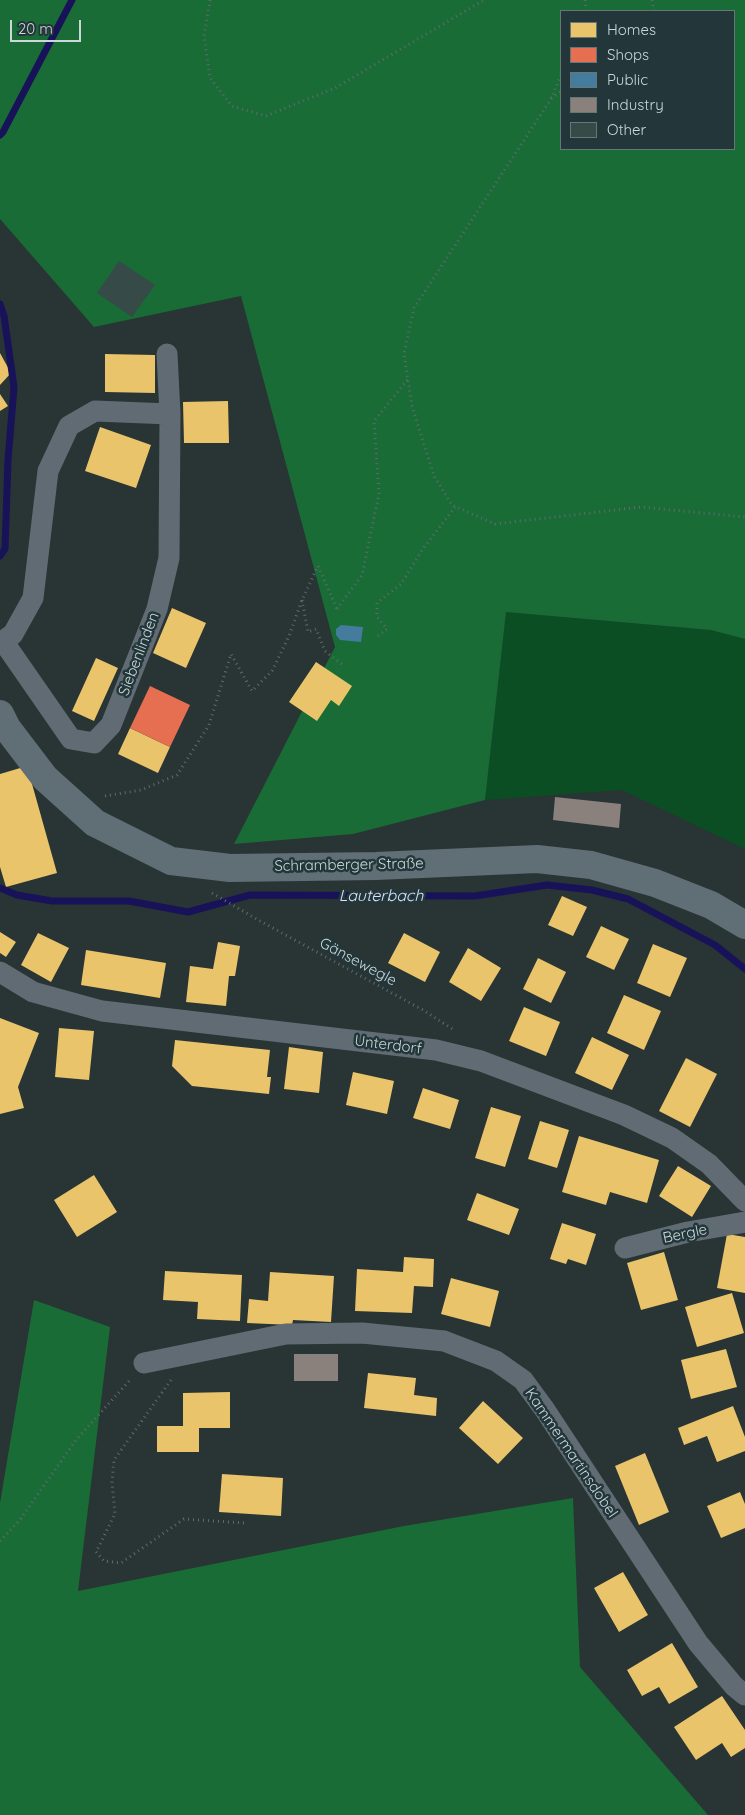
<!DOCTYPE html>
<meta charset="utf-8">
<style>
body{margin:0}
#map{position:relative;width:745px;height:1815px;overflow:hidden;background:#293435;font-family:Quicksand,sans-serif}
canvas{display:block}
.legend{position:absolute;left:560px;top:10px;width:175px;height:140px;box-sizing:border-box;background:#23373b;border:1px solid #66777a;margin:0;padding:6px 9px;list-style:none;font-size:15px;color:#cbd7d9}
.legend li{display:flex;align-items:center;gap:10px;height:25px}
.legend b{width:25px;border:1px solid #66777a}
.scale{position:absolute;left:10px;top:20px;width:71px;height:22px;box-sizing:border-box;border:2px solid #cbd7d9;border-top:0;padding-left:6px;font-size:15px;line-height:18px;white-space:nowrap;color:#cbd7d9;-webkit-text-stroke:4px #23373b;paint-order:stroke}
</style>
<div id="map">
<canvas width="745" height="1815"></canvas>
<ul class="legend">
<li><b style="height:14px;background:#e9c46a"></b>Homes</li>
<li><b style="height:14px;background:#e76f51"></b>Shops</li>
<li><b style="height:14px;background:#457b9d"></b>Public</li>
<li><b style="height:14px;background:#8a817c"></b>Industry</li>
<li><b style="height:14px;background:#364a48"></b>Other</li>
</ul>
<div class="scale">20 m</div>
</div>
<script>
const ctx = document.querySelector('canvas').getContext('2d');
ctx.lineJoin = 'round';
function paint(path, color) {
  ctx.fillStyle = color;
  ctx.fill(path, 'evenodd');
}
function toPath(rows) {
  const path = new Path2D();
  for (const r of rows) {
    path.moveTo(r[0], r[1]);
    for (let i = 2; i < r.length; i += 2) path.lineTo(r[i], r[i + 1]);
  }
  return path;
}
function stroke(path, color, width, dash) {
  ctx.strokeStyle = color;
  ctx.lineWidth = width;
  ctx.lineCap = dash ? 'butt' : 'round';
  ctx.setLineDash(dash || []);
  ctx.stroke(path);
}
function drawText(font, color, halo, rows, align = 'center') {
  ctx.font = font + ' Quicksand,sans-serif';
  ctx.lineWidth = 5;
  ctx.setLineDash([]);
  ctx.textBaseline = 'middle';
  ctx.strokeStyle = halo;
  ctx.fillStyle = color;
  for (const [text, x, y, turn = 0] of rows) {
    ctx.save();
    ctx.translate(x, y);
    ctx.rotate((+turn || 0) * Math.PI / 180);
    ctx.textAlign = isNaN(turn) ? turn : align;
    if (halo) ctx.strokeText(text, 0, 0);
    ctx.fillText(text, 0, 0);
    ctx.restore();
  }
}
paint(toPath([
 [506,612,711,630,745,639,745,849,622,790,485,800]
]), '#0c4e24');
paint(toPath([
 [0,0,745,0,745,639,711,630,506,612,485,800,353,834,234,844,335,647,241,296,94,327,0,219],
 [561,11,734,11,734,149,561,149],
 [34,1300,110,1327,78,1591,404,1526,573,1498,580,1667,708,1815,0,1815,0,1503]
]), '#196c35');
paint(toPath([
 [0,353,11,373,0,385],
 [105,354,155,355,155,393,105,392],
 [0,394,8,406,0,411],
 [228,401,229,443,184,443,183,402],
 [100,427,151,445,136,488,85,471],
 [172,608,206,623,186,668,153,653],
 [96,658,118,668,94,721,72,711],
 [316,662,352,686,339,706,331,700,317,721,289,702],
 [130,728,170,747,158,773,118,754],
 [27,766,57,873,6,887,0,867,0,774],
 [562,896,587,907,573,936,548,925],
 [601,926,629,939,614,970,586,957],
 [0,932,16,942,6,957,0,953],
 [38,933,69,948,51,982,21,965],
 [404,933,440,952,425,982,388,963],
 [218,942,240,946,235,976,229,976,226,1006,186,1002,190,966,213,969],
 [653,944,687,958,670,997,637,983],
 [468,948,501,968,481,1001,449,982],
 [86,950,166,963,160,998,81,985],
 [538,958,566,972,551,1003,523,989],
 [624,995,661,1011,644,1050,607,1033],
 [524,1007,560,1022,546,1056,509,1041],
 [0,1018,39,1033,18,1087,24,1108,0,1114],
 [59,1028,94,1031,89,1080,55,1077],
 [592,1037,629,1055,612,1090,575,1073],
 [175,1040,270,1050,267,1077,271,1077,269,1094,192,1086,172,1066],
 [289,1047,323,1052,319,1093,284,1089],
 [686,1058,717,1074,690,1127,659,1111],
 [353,1072,394,1081,387,1114,346,1105],
 [423,1088,459,1100,450,1129,413,1118],
 [491,1107,521,1116,505,1167,475,1158],
 [540,1121,569,1130,557,1168,528,1159],
 [579,1136,659,1160,647,1203,610,1192,606,1205,562,1192],
 [678,1166,711,1186,692,1217,659,1196],
 [94,1175,117,1212,77,1237,54,1200],
 [477,1193,519,1209,509,1235,467,1220],
 [562,1223,596,1234,586,1265,568,1259,566,1264,550,1259],
 [727,1234,745,1237,745,1293,717,1288],
 [664,1252,678,1300,641,1310,627,1263],
 [404,1257,434,1259,433,1287,414,1286,412,1313,355,1311,357,1269,403,1272],
 [165,1271,242,1275,240,1321,197,1319,198,1302,163,1300],
 [270,1272,334,1276,331,1322,293,1320,292,1325,247,1323,249,1299,268,1301],
 [451,1278,499,1291,490,1327,441,1314],
 [732,1293,744,1333,697,1347,685,1307],
 [726,1349,737,1387,691,1399,681,1360],
 [368,1373,416,1378,414,1395,437,1398,436,1416,364,1408],
 [230,1392,230,1428,199,1428,199,1452,157,1452,157,1426,183,1426,183,1393],
 [483,1401,523,1438,498,1464,459,1428],
 [733,1406,745,1437,745,1451,717,1462,707,1436,684,1445,678,1428],
 [645,1453,669,1512,639,1525,615,1466],
 [222,1474,283,1478,281,1516,219,1512],
 [740,1492,745,1504,745,1528,721,1538,707,1506],
 [623,1572,648,1615,619,1632,594,1588],
 [672,1643,698,1687,669,1704,659,1687,642,1696,627,1670],
 [722,1696,745,1730,745,1748,731,1757,722,1743,696,1760,674,1727]
]), '#e9c46a');
paint(toPath([
 [150,686,190,705,170,747,130,728]
]), '#e76f51');
paint(toPath([
 [341,625,363,627,361,642,340,640,336,635,336,629]
]), '#457b9d');
paint(toPath([
 [555,797,621,804,619,828,553,820],
 [294,1354,338,1354,338,1381,294,1381]
]), '#8a817c');
stroke(toPath([
 [0,135,3,132,72,0],
 [0,304,4,316,14,387,8,460,5,549,0,556],
 [0,888,17,895,52,901,129,901,188,912,250,895,475,896,547,885,592,890,628,899,715,945,745,969]
]), '#181259', 7);
paint(toPath([
 [119,261,155,285,132,317,97,293]
]), '#364a48');
stroke(toPath([
 [210,0,204,36,210,78,232,106,266,116,335,88,484,0],
 [585,0,586,11],
 [652,0,654,11],
 [561,75,551,99,414,308,404,354,412,406,434,476,452,505,495,524,641,507,745,517],
 [551,98,561,92],
 [302,600,308,632,316,629,325,651,343,665],
 [337,609,362,575,379,494,374,421,408,379],
 [378,636,387,629,377,617,377,603,401,584,422,550,455,507],
 [105,796,141,790,177,775,209,725,231,654,252,691,272,671,289,636,302,600,318,566,337,609],
 [212,893,260,921,423,1010,454,1030],
 [171,1380,114,1460,112,1483,115,1514,96,1552,104,1561,121,1563,184,1519,245,1523],
 [0,1541,19,1521,76,1440,130,1380]
]), '#606a6f', 3, [1, 4]);
stroke(toPath([
 [167,354,170,414],
 [0,643,13,634,33,598,48,471,69,426,95,411,170,414,169,558,157,609,111,725,94,743,71,739,3,641],
 [0,972,33,992,102,1011,436,1050,481,1061,624,1115,672,1138,709,1164,745,1201],
 [625,1248,688,1232,745,1222],
 [144,1363,286,1334,362,1333,444,1341,496,1361,523,1380,545,1410,698,1643,734,1686,745,1695]
]), '#606b74', 21);
stroke(toPath([
 [0,714,7,728,45,778,95,823,171,861,230,868,376,866,537,859,591,865,655,883,711,905,745,925]
]), '#606f76', 28);
drawText('15px', '#cbd7d9', '#23373b', [
 ["Siebenlinden",139,654,-69],
 ["Schramberger Straße",349,865,-1],
 ["Gänsewegle",358,962,28],
 ["Unterdorf",388,1045,7],
 ["Bergle",685,1234,-12],
 ["Kammermartinsdobel",571,1453,56]
]);
drawText('italic 16px', '#dbe1f8', '#23373b', [
 ["Lauterbach",381,896]
]);
</script>
